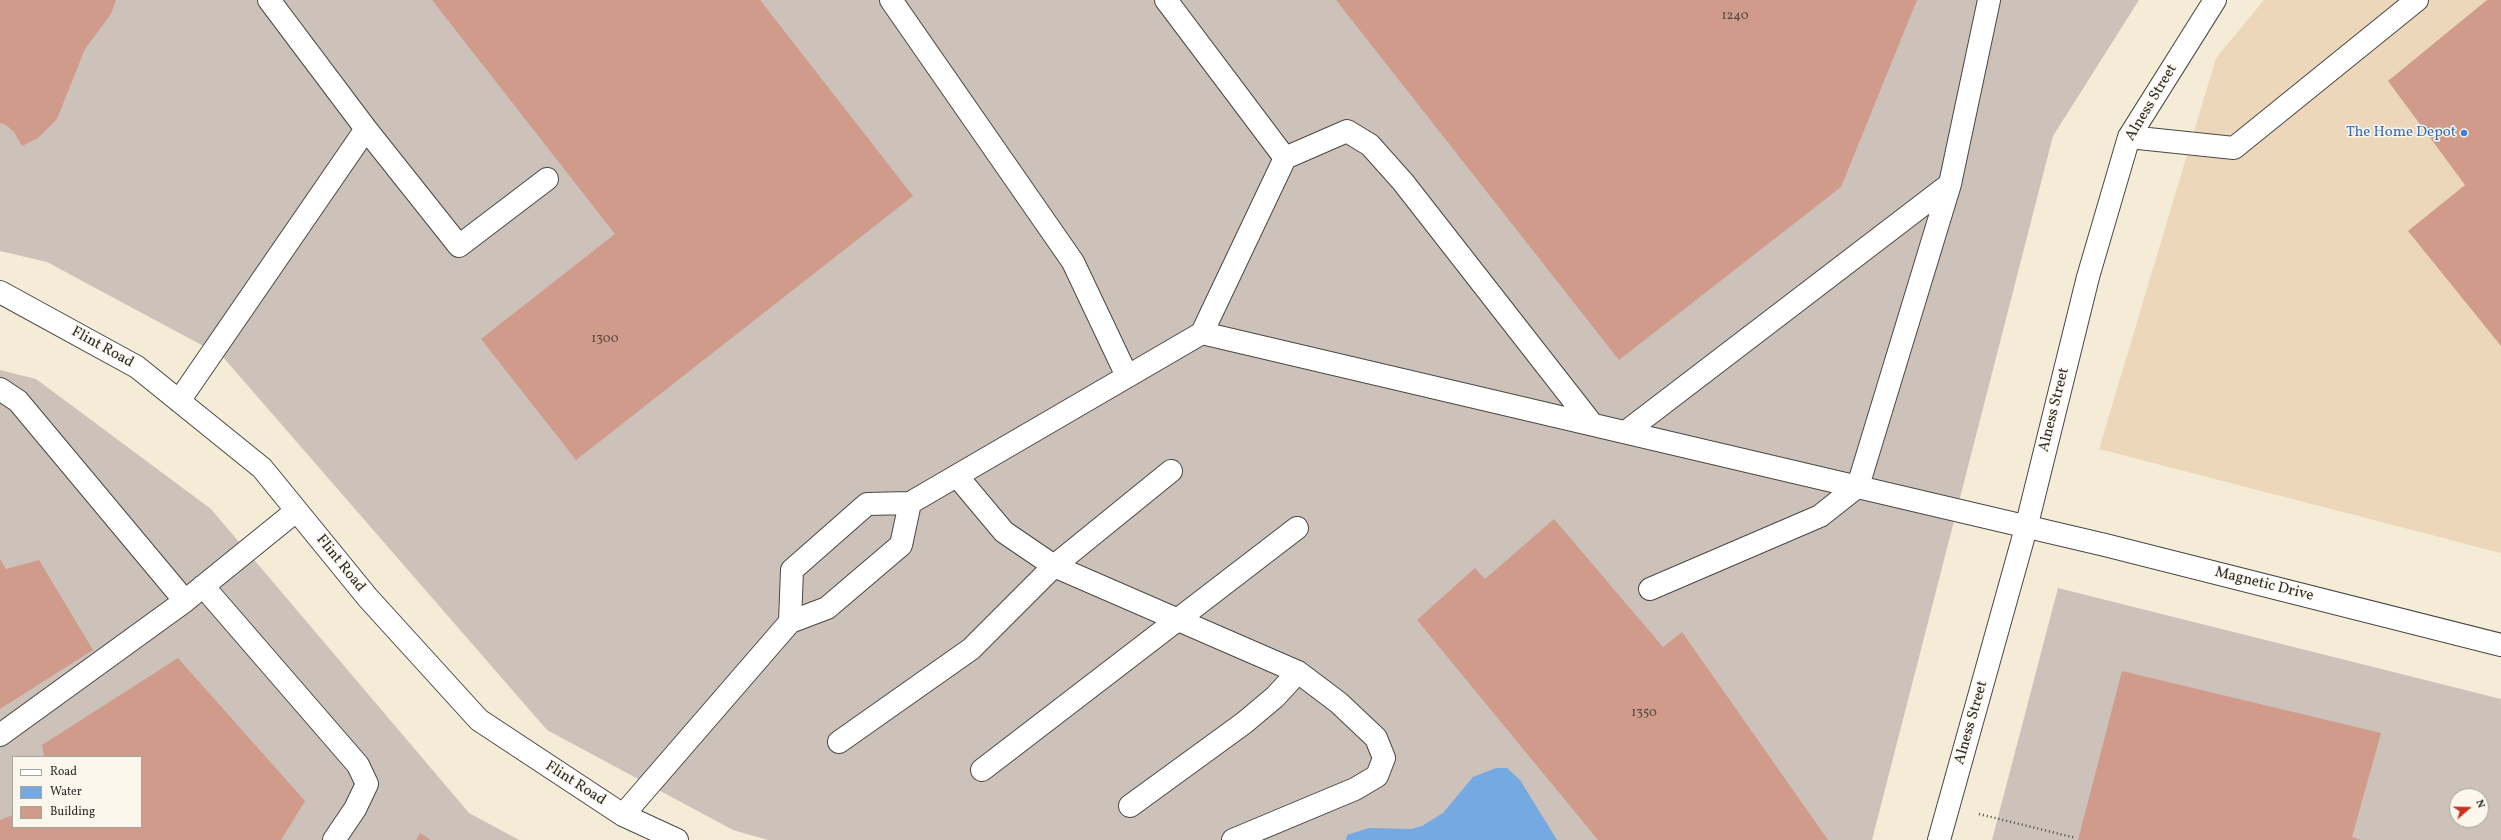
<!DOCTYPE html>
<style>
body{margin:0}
#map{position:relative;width:2501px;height:840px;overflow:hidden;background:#f4ecd6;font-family:Vollkorn,serif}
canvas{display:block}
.legend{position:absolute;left:12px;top:756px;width:130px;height:72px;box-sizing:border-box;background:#fbf7ec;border:1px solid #a8a59f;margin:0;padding:5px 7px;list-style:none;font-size:12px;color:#2b2b2b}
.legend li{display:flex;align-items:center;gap:8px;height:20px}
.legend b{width:20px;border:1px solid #a8a59f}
.north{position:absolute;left:2449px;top:788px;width:40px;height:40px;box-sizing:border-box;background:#fbf7ec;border:1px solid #a8a59f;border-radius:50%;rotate:70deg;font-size:11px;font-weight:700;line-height:16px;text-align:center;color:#2b2b2b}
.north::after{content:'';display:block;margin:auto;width:14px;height:18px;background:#c8321e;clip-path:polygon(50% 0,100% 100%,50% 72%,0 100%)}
</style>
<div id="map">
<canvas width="2501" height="840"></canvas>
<ul class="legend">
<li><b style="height:5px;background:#fff"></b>Road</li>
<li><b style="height:11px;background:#74a9e1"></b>Water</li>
<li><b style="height:11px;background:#d09b8b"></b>Building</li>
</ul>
<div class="north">N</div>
</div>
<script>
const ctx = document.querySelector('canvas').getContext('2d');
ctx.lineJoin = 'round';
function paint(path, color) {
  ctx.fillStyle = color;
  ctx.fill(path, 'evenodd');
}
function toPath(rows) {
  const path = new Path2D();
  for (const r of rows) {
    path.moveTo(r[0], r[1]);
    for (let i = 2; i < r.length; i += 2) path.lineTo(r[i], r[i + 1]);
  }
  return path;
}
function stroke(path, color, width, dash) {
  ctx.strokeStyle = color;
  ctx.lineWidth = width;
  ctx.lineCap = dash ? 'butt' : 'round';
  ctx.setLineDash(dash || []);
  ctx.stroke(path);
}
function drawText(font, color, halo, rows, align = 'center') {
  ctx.font = font + ' Vollkorn,serif';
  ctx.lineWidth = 3;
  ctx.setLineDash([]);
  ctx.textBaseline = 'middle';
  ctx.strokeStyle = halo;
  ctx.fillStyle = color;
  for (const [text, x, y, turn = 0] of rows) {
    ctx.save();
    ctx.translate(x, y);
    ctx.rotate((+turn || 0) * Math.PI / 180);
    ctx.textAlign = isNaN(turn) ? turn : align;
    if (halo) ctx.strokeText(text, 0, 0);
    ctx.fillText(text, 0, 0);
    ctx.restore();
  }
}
paint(toPath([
 [2264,0,2501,0,2501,553,2099,449,2216,58]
]), '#edd7bb');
paint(toPath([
 [0,0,2139,0,2053,136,1872,840,768,840,733,830,547,730,222,356,47,262,0,251],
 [0,370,36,379,211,509,469,813,519,840,0,840],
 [13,757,141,757,141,827,13,827],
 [2058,588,2501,699,2501,840,1992,840],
 [2457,796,2481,796,2481,820,2457,820]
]), '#ccc2b9');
paint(toPath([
 [1496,768,1507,768,1520,780,1557,840,1346,840,1347,835,1369,828,1411,829,1422,826,1443,813,1473,777]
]), '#74a9e1');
paint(toPath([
 [0,0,116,0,111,14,85,49,57,119,38,138,22,146,14,132,6,125,0,123],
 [432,0,760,0,913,196,576,460,481,339,615,234],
 [1336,0,1917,0,1841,187,1619,360],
 [2487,0,2501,0,2501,346,2408,231,2465,185,2388,81],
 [1554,519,1663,647,1682,632,1828,840,1598,840,1417,620,1475,568,1485,579],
 [0,559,6,569,39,560,93,650,0,709],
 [178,658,305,801,281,840,0,840,0,820,13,815,13,827,141,827,141,757,44,757,42,745],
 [2122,671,2381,733,2352,837,2361,840,2078,840],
 [420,833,431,840,416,840]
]), '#d09b8b');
const minor = toPath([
 [269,0,366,129],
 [891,0,1073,262,1127,376],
 [1166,0,1285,158,1202,333],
 [2129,137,2234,148,2417,0],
 [1285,158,1347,131,1370,145,1403,182,1592,424],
 [0,292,137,367,262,468,368,598,479,720,623,815,677,840],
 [0,389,18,401,185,601,296,511],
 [179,401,366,129,459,246,547,179],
 [1627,431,1950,184],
 [957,476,1004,532,1054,566,1298,672,1339,703,1376,738,1384,758,1377,776,1355,789,1233,840],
 [910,503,1202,333,2105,545,2501,645],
 [203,586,358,765,367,784,355,809,334,840],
 [1650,589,1820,516,1858,486,1950,184,1989,0],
 [0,735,185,601],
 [839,742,971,649,1054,566,1171,471],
 [982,770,1297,528],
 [1130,806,1244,723,1275,697,1298,672],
 [623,815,790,622,827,608,901,545,910,503,867,504,792,570,790,622],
 [1939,840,2026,528,2088,277,2129,137,2215,0]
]);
stroke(minor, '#494845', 24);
stroke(toPath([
 [1979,814,2076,838]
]), '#494845', 2.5, [1, 3]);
stroke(minor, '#fff', 22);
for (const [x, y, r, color] of [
 [2464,133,4,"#3f7fe0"]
]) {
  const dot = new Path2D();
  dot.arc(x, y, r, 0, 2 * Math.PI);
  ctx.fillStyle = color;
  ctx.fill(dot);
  stroke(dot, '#fbf7ec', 1.5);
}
drawText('13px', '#544743', null, [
 ["1240",1735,17],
 ["1300",605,340],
 ["1350",1644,714]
]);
drawText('15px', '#2b2b2b', '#fbf7ec', [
 ["Alness Street",2152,103,-59],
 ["Flint Road",102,348,29],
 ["Alness Street",2055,410,-76],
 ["Flint Road",340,564,51],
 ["Magnetic Drive",2264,585,14],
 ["Alness Street",1972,723,-74],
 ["Flint Road",575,784,33]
]);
drawText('15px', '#366cbe', '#fbf7ec', [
 ["The Home Depot",2456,133]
], 'right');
</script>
